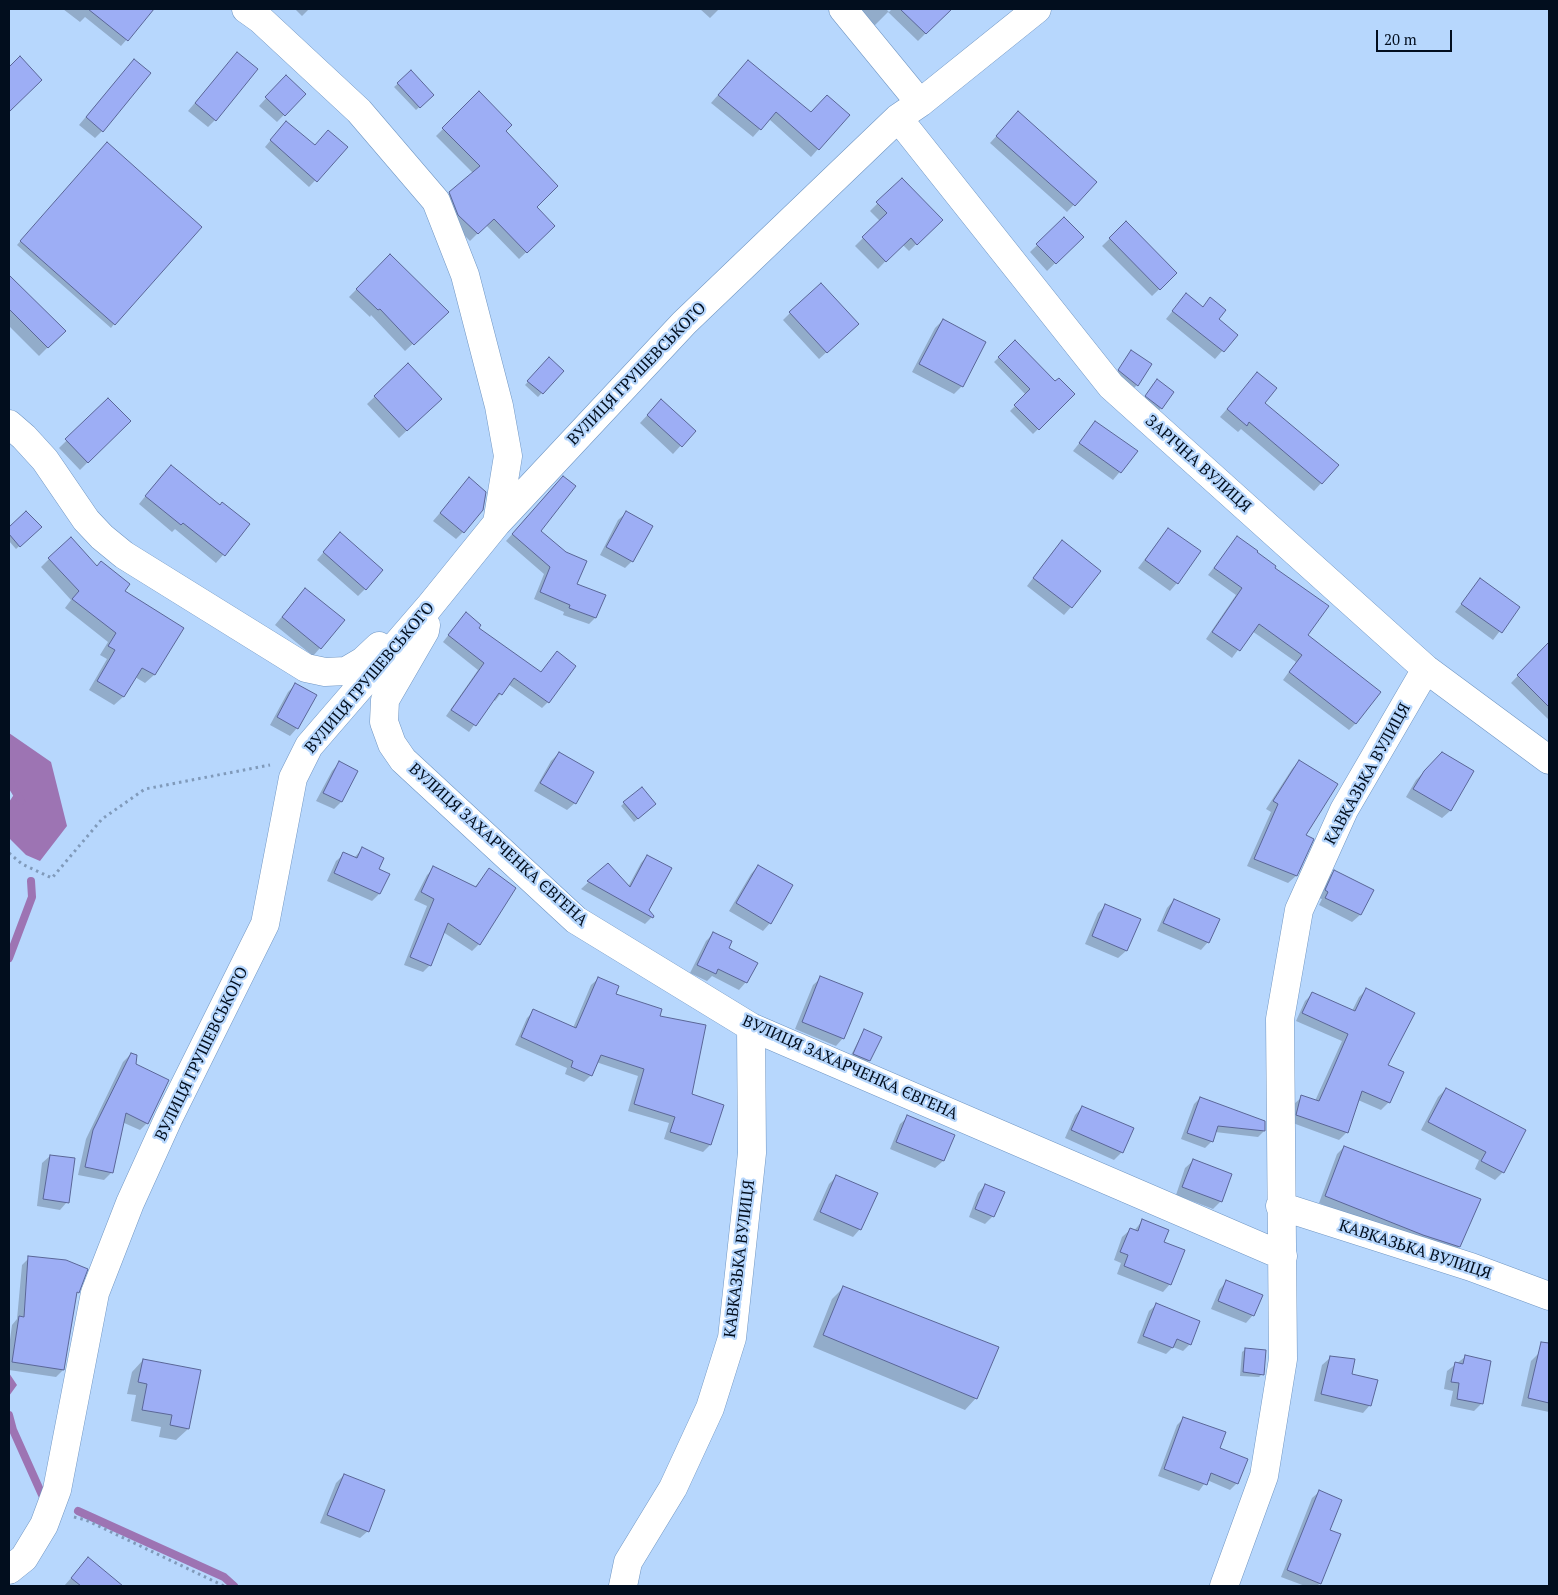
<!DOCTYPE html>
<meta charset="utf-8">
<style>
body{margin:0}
#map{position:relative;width:1558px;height:1595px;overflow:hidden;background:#b7d7fd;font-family:"PT Serif",serif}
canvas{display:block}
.frame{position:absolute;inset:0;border:10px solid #020e1e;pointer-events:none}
.scale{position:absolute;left:1376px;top:30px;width:76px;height:22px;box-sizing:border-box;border:2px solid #020e1e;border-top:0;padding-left:6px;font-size:15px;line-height:18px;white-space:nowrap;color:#020e1e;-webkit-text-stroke:4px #b7d7fd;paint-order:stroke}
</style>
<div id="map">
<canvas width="1558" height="1595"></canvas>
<div class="frame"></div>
<div class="scale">20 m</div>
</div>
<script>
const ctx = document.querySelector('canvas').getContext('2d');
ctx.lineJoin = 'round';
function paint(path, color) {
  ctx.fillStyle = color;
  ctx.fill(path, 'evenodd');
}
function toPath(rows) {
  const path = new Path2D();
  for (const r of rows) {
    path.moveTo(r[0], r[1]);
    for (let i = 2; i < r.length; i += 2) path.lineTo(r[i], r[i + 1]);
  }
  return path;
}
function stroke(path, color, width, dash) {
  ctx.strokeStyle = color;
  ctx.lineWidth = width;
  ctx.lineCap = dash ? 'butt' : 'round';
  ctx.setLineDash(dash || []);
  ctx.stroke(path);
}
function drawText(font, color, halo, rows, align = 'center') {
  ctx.font = font + ' "PT Serif",serif';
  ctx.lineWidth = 4.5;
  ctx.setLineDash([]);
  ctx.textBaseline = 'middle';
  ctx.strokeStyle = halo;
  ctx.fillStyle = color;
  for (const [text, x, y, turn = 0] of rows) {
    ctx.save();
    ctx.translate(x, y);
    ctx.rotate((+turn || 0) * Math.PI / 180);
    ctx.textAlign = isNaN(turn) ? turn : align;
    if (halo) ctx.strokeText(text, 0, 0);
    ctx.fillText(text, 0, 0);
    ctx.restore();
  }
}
paint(toPath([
 [9,733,51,762,67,826,40,861,26,855,9,838,9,802,17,790,9,782],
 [9,1373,17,1385,9,1396]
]), '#9d74b3');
paint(toPath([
 [63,9,153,9,121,46,85,17,80,22],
 [295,9,309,9,302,16],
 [700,9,719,9,710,18],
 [857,9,886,9,889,12,892,9,950,9,918,41,888,12,873,27],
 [230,61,215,120,208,127,188,111],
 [748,61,818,149,811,157,769,119,753,137,711,103],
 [127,68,102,131,95,138,79,125],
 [411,72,432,95,416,110,394,87],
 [279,84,304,94,277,122,259,106],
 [479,93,535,207,554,226,519,259,486,225,470,241,451,222,442,200,473,173,436,136],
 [1011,120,1095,182,1067,212,990,143],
 [280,129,314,146,346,147,309,187,265,147],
 [104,147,114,324,111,328,17,245],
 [902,179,941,220,909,251,902,244,878,269,855,246,880,221,870,211],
 [1064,219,1082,237,1047,271,1030,252],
 [1126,223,1176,273,1152,296,1102,246],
 [390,255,447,312,405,351,371,315,370,317,349,297],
 [9,277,64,331,39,356,9,326],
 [1210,299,1217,319,1236,335,1215,359,1166,319,1179,303,1202,308],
 [790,313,850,331,819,359,783,320],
 [943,320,962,386,954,394,912,372,935,328],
 [1015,342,1055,383,1073,394,1033,434,1010,411,1026,395,994,362],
 [1128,355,1137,385,1134,388,1116,374],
 [549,359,562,371,538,397,525,385],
 [408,365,440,399,399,438,367,404],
 [1257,374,1264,403,1337,465,1314,491,1241,429,1238,432,1220,417],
 [1153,384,1161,408,1158,412,1143,400],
 [108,400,129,421,80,470,59,448],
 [653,409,694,431,673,454,640,423],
 [1096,422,1136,452,1113,480,1073,451],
 [163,474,249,525,216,563,175,529,172,532,139,504],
 [469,479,463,532,456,539,433,521],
 [556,484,539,531,595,618,589,624,563,615,564,612,534,599,544,574,506,541],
 [26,513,40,527,16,549,9,541,9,528],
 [626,513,632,561,625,568,600,555,618,520],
 [1168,529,1177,583,1170,591,1138,568],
 [1237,538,1273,568,1306,635,1356,723,1349,730,1283,680,1296,662,1252,631,1232,658,1206,639,1236,595,1208,575],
 [333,541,365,589,358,596,317,560],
 [1055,549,1071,607,1064,615,1027,586],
 [49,559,97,567,123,592,183,629,154,675,145,683,135,677,123,697,114,705,89,690,107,659,100,655,108,642,65,608,71,600,41,567],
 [1480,580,1518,607,1493,640,1455,612],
 [298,597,320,648,313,656,275,625],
 [460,620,477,629,540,673,557,653,548,702,542,708,508,684,495,701,493,699,469,732,446,716,478,670,443,642],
 [1549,643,1549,720,1511,683],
 [295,685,297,728,290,736,270,725,288,692],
 [559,753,575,803,567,810,534,791,551,761],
 [1442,754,1473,772,1450,811,1442,818,1406,797,1416,780],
 [1299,761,1304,836,1312,840,1296,876,1288,883,1247,866,1271,812,1266,809,1292,769],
 [339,763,356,772,341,802,334,809,316,801,332,771],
 [624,803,651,808,634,822,621,806],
 [362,849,378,870,388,875,379,894,372,901,327,881,336,861,344,854,354,858],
 [647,856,648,910,653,916,645,924,581,889,608,864,628,887,641,863],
 [758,866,770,923,763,931,729,911,751,874],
 [434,868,474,888,489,870,479,944,472,951,443,932,430,965,423,972,404,965,427,906,414,900,427,875],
 [1334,871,1372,890,1360,915,1352,922,1319,905,1322,899,1318,898,1327,879],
 [1174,900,1208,942,1201,950,1157,931,1167,908],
 [1105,906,1139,919,1126,951,1118,958,1085,944,1098,913],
 [714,933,727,949,746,982,739,990,712,976,707,981,690,973,706,941],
 [821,978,843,1038,836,1046,795,1029,813,985],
 [598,979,614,994,658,1017,710,1145,703,1152,664,1139,669,1123,628,1111,638,1076,596,1062,591,1075,584,1082,565,1074,567,1068,515,1045,527,1018,534,1011,573,1028,591,985],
 [1366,990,1386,1065,1389,1102,1381,1110,1358,1100,1346,1133,1339,1140,1290,1122,1294,1104,1302,1097,1315,1101,1342,1041,1296,1021,1305,1001,1312,994,1352,1011,1359,997],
 [864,1030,869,1061,866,1064,850,1057],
 [131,1054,147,1123,140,1130,122,1122,112,1172,104,1180,78,1175,86,1139,123,1062],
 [1446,1089,1503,1172,1495,1180,1475,1169,1479,1160,1421,1130,1438,1097],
 [1200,1098,1264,1131,1258,1137,1215,1132,1212,1141,1205,1148,1181,1139,1194,1104],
 [1082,1107,1132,1129,1122,1152,1114,1160,1065,1138,1075,1115],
 [908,1117,953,1136,943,1161,935,1168,890,1149,900,1124],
 [1344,1147,1459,1247,1452,1254,1415,1242,1319,1203,1337,1154],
 [50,1156,67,1202,60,1210,37,1206,42,1163],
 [1193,1161,1221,1201,1213,1209,1176,1195,1185,1168],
 [837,1176,860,1229,853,1237,813,1220,829,1184],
 [985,1185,993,1216,985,1224,969,1217,978,1193],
 [1142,1221,1163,1243,1170,1284,1163,1292,1117,1274,1121,1263,1114,1260,1122,1237,1130,1230,1134,1231],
 [29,1258,86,1269,75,1295,63,1370,56,1377,9,1370,9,1347,12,1325,17,1319,22,1265],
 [1226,1282,1253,1315,1246,1323,1211,1309,1219,1290],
 [844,1287,976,1398,965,1410,813,1347,832,1299],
 [1156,1305,1190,1344,1183,1351,1173,1347,1166,1354,1137,1343,1149,1311],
 [1246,1349,1262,1374,1259,1377,1240,1376,1242,1352],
 [1539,1353,1549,1355,1549,1412,1521,1406,1531,1361],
 [1465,1357,1482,1403,1474,1411,1450,1406,1453,1391,1444,1389,1447,1371],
 [1330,1358,1350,1375,1370,1405,1363,1413,1314,1401,1322,1365],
 [143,1360,188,1429,176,1440,159,1437,161,1427,131,1421,136,1395,127,1394,132,1372],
 [1184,1418,1237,1483,1230,1490,1207,1480,1199,1491,1158,1476,1177,1425],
 [344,1475,368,1531,360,1538,320,1523,336,1483],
 [1319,1492,1328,1531,1320,1583,1317,1586,1305,1586,1281,1577,1312,1498],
 [88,1559,113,1579,107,1586,64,1586]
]), '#0003');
stroke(toPath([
 [9,781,21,801],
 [9,958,32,897,31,881],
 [9,1415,13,1430,43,1497],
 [78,1511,224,1577,234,1586]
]), '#9d74b3', 8);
const building = toPath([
 [88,9,154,9,128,41,88,9],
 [900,9,952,9,926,34,900,9],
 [237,52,258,69,216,121,195,103,237,52],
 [20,56,42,80,9,112,9,67,20,56],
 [134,59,151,73,103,132,86,117,134,59],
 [748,60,811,112,827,95,850,115,819,150,776,112,761,130,718,95,748,60],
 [411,70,434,95,420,108,397,83,411,70],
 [286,75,306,94,285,116,265,97,286,75],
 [479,91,512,125,506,131,558,186,537,207,555,226,527,253,494,219,478,234,458,215,449,192,480,166,442,128,479,91],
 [1018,111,1097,182,1075,206,996,136,1018,111],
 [286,121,315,145,328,130,348,147,317,182,270,140,286,121],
 [107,142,202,227,115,325,20,241,107,142],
 [902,178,943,220,917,245,911,238,886,262,862,237,887,213,876,202,902,178],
 [1064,217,1084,237,1056,264,1036,244,1064,217],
 [1126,221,1177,273,1160,290,1109,238,1126,221],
 [390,254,449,312,414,345,380,309,378,310,356,289,390,254],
 [9,275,66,331,48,348,9,309,9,275],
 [821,283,859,324,827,353,789,312,821,283],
 [1186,293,1203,307,1210,297,1226,310,1219,319,1238,335,1224,352,1172,311,1186,293],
 [943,319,986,342,963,387,919,364,943,319],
 [1015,340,1055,381,1059,378,1075,394,1039,430,1014,405,1030,389,998,357,1015,340],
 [1131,350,1152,364,1138,386,1118,370,1131,350],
 [549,357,564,371,543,394,527,381,549,357],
 [408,363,442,399,407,431,374,396,408,363],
 [1257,372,1277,388,1265,403,1339,465,1322,484,1249,422,1247,426,1227,409,1257,372],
 [1157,379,1174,392,1162,409,1145,396,1157,379],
 [108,398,131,421,88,463,65,439,108,398],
 [661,399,696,431,682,447,647,415,661,399],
 [1095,421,1138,451,1121,473,1079,443,1095,421],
 [171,465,220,505,222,502,250,524,225,556,183,523,181,525,145,496,171,465],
 [563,476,576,486,541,531,566,552,587,561,577,584,606,595,596,618,569,608,570,605,540,592,550,567,512,534,563,476],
 [469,477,486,492,483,510,464,533,440,513,469,477],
 [26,511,42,527,20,547,9,534,9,527,26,511],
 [626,511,653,526,633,562,606,547,626,511],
 [1168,528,1201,551,1178,584,1145,560,1168,528],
 [340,532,383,570,366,590,323,552,340,532],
 [1237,536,1258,551,1257,552,1276,566,1275,568,1329,606,1308,635,1381,692,1356,724,1289,672,1302,655,1259,624,1240,651,1212,632,1242,588,1214,568,1237,536],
 [71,537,97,566,101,561,130,584,125,591,184,628,155,675,142,668,124,697,97,681,115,650,108,646,116,633,72,599,79,591,48,558,71,537],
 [1062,540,1101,571,1072,608,1033,578,1062,540],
 [1480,578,1520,607,1502,633,1461,604,1480,578],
 [305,588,345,620,321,649,282,617,305,588],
 [466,612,481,625,479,628,541,672,557,651,576,666,549,703,514,678,502,695,499,693,476,726,451,710,484,663,448,635,466,612],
 [1549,642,1549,707,1517,675,1549,642],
 [295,683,317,695,298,729,277,717,295,683],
 [559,752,594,772,576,804,540,783,559,752],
 [1442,752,1474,771,1451,811,1413,789,1424,771,1442,752],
 [1299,760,1338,784,1306,835,1314,839,1297,876,1254,859,1278,804,1273,801,1299,760],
 [339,761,358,771,342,802,323,793,339,761],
 [642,787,656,804,638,819,623,802,642,787],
 [362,847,384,858,379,869,390,874,380,894,334,873,343,852,357,858,362,847],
 [647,855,672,868,649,910,654,916,653,918,587,881,608,863,630,887,647,855],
 [758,865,793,885,771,924,736,903,758,865],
 [433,866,476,887,489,868,516,888,480,945,448,923,431,966,410,957,434,899,421,892,433,866],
 [1334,870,1374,890,1361,915,1325,898,1328,892,1325,890,1334,870],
 [1174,899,1220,919,1209,943,1163,923,1174,899],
 [1105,904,1141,919,1127,951,1092,936,1105,904],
 [713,932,732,941,729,948,758,963,747,983,718,969,716,974,697,965,713,932],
 [820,976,863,993,844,1039,802,1022,820,976],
 [598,977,619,986,616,994,662,1009,660,1016,706,1025,692,1094,724,1105,711,1145,670,1132,675,1117,634,1104,644,1069,601,1055,592,1076,571,1067,573,1061,521,1037,533,1009,576,1028,598,977],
 [1366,988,1415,1013,1388,1065,1404,1072,1390,1103,1362,1091,1348,1133,1296,1115,1301,1095,1319,1101,1348,1034,1302,1013,1312,992,1355,1011,1366,988],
 [864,1029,882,1037,870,1061,853,1054,864,1029],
 [131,1053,137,1055,136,1064,169,1080,148,1124,126,1113,113,1173,85,1167,93,1130,131,1053],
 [1446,1088,1526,1130,1504,1173,1481,1161,1486,1152,1428,1122,1446,1088],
 [1200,1097,1265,1121,1265,1131,1218,1126,1213,1142,1187,1133,1200,1097],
 [1082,1106,1134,1128,1123,1153,1071,1130,1082,1106],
 [907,1115,955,1135,944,1161,896,1142,907,1115],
 [1344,1146,1481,1199,1460,1247,1423,1235,1325,1196,1344,1146],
 [50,1155,75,1158,69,1203,43,1199,50,1155],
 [1193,1159,1232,1174,1222,1202,1182,1187,1193,1159],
 [836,1175,878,1193,861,1230,820,1212,836,1175],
 [985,1184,1005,1192,994,1217,975,1209,985,1184],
 [1142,1219,1169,1230,1164,1242,1185,1250,1171,1285,1124,1266,1128,1255,1120,1252,1130,1228,1138,1231,1142,1219],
 [28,1256,66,1260,88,1269,79,1293,77,1292,64,1370,12,1362,19,1316,24,1317,28,1256],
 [1226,1280,1263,1295,1254,1316,1218,1301,1226,1280],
 [843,1286,999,1347,977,1399,823,1335,843,1286],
 [1156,1303,1200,1321,1191,1345,1177,1339,1173,1348,1143,1336,1156,1303],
 [1541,1342,1549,1343,1549,1403,1528,1398,1541,1342],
 [1245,1348,1266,1350,1264,1375,1243,1372,1245,1348],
 [1465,1355,1491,1361,1483,1404,1457,1399,1459,1383,1451,1382,1455,1362,1463,1364,1465,1355],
 [1330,1356,1355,1359,1352,1374,1378,1380,1371,1406,1321,1394,1330,1356],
 [143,1359,201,1370,189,1429,170,1425,172,1415,142,1410,147,1384,138,1382,143,1359],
 [1183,1417,1226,1432,1220,1448,1248,1459,1238,1484,1211,1473,1207,1485,1164,1469,1183,1417],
 [344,1474,385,1490,369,1532,327,1515,344,1474],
 [1319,1490,1342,1500,1330,1530,1341,1534,1321,1584,1287,1570,1319,1490],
 [88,1557,123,1586,81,1586,71,1578,88,1557]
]);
paint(building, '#9daef5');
stroke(building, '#5a6697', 1);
const minor = toPath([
 [246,9,260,19,359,111,436,201,465,275,499,406,508,456,497,523],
 [843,9,920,103],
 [898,118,1111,386,1426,669,1549,760],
 [9,424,24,437,45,460,86,520,102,537,124,555,306,668,325,672,346,671,363,661,379,646],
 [426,625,425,631,385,700,384,722,392,744,403,760,576,920,751,1027,1283,1256],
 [1280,1206,1471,1267,1549,1296],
 [9,1570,24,1558,44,1525,57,1490,95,1293,130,1203,169,1117,265,924,293,778,309,746,429,607,497,523,684,323,898,118,920,103,1037,9],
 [623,1586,628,1562,673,1488,710,1408,732,1338,752,1153,751,1027],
 [1224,1586,1264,1476,1283,1359,1280,1019,1299,910,1344,810,1426,669]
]);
stroke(minor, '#7096c3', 29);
stroke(toPath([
 [9,853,22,864,52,878,102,819,145,789,270,765],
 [74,1517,86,1520,224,1586]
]), '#809aba', 3, [2.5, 4]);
stroke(minor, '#fff', 28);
drawText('16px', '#020e1e', '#b7d7fd', [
 ["ВУЛИЦЯ ГРУШЕВСЬКОГО",637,374,-46],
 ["ЗАРІЧНА ВУЛИЦЯ",1198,464,42],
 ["ВУЛИЦЯ ГРУШЕВСЬКОГО",370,678,-50],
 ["КАВКАЗЬКА ВУЛИЦЯ",1368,774,-61],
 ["ВУЛИЦЯ ЗАХАРЧЕНКА ЄВГЕНА",498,845,42],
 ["ВУЛИЦЯ ГРУШЕВСЬКОГО",202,1054,-64],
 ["ВУЛИЦЯ ЗАХАРЧЕНКА ЄВГЕНА",850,1068,24],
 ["КАВКАЗЬКА ВУЛИЦЯ",1415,1250,18],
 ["КАВКАЗЬКА ВУЛИЦЯ",740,1259,-83]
]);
</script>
